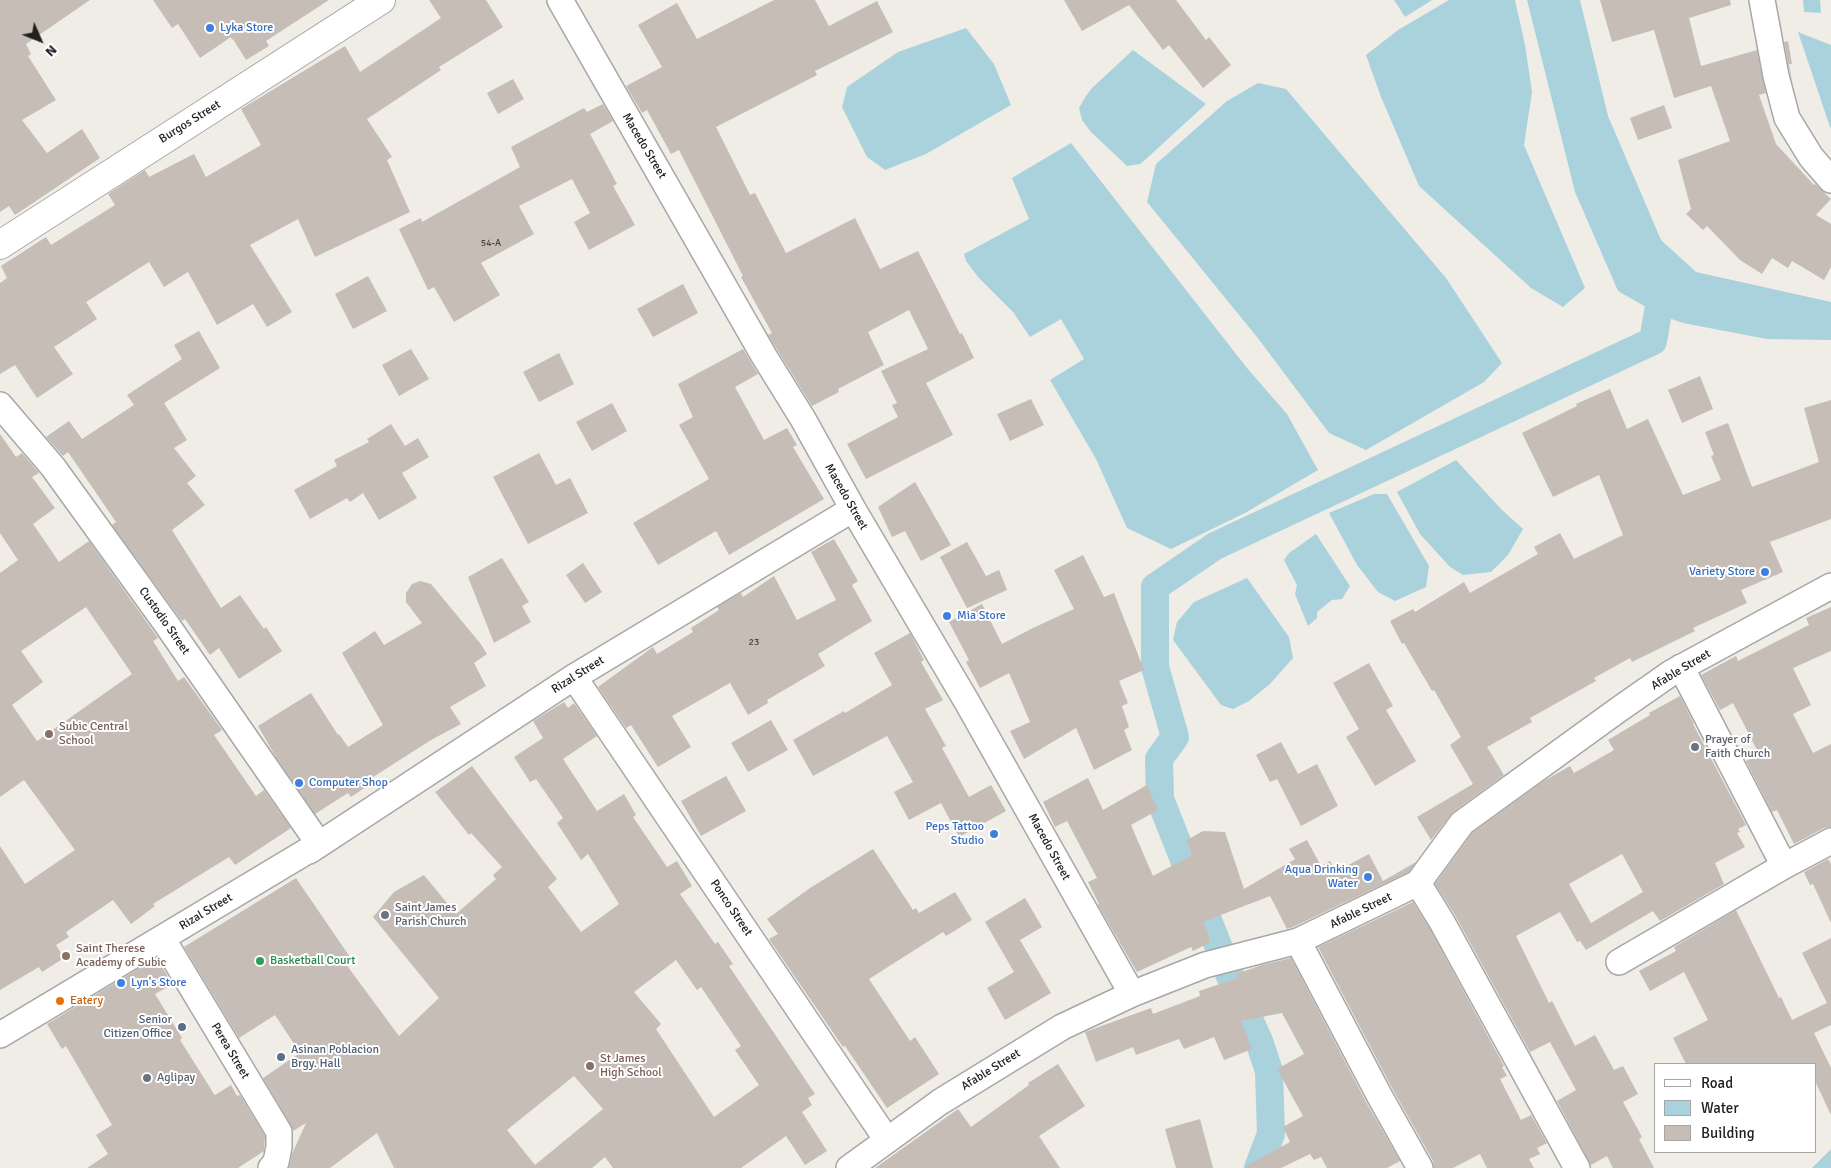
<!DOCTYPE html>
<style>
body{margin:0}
#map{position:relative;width:1831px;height:1168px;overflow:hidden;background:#f0ede7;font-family:Signika,sans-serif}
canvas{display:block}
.legend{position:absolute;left:1654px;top:1063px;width:162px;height:90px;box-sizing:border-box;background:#fff;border:1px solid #a6a6a6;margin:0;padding:6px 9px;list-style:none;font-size:15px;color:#202020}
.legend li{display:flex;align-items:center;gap:10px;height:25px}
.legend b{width:25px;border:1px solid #a6a6a6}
.north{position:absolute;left:15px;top:15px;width:50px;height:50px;-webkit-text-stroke:4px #fff;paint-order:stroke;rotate:134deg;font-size:14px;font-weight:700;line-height:20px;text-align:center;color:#202020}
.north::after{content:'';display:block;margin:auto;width:18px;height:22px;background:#202020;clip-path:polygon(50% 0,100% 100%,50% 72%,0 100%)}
</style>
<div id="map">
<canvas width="1831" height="1168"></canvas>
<ul class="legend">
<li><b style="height:6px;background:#fff"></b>Road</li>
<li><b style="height:14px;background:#a9d2dd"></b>Water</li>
<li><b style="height:14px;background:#c5bdb6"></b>Building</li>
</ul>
<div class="north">N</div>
</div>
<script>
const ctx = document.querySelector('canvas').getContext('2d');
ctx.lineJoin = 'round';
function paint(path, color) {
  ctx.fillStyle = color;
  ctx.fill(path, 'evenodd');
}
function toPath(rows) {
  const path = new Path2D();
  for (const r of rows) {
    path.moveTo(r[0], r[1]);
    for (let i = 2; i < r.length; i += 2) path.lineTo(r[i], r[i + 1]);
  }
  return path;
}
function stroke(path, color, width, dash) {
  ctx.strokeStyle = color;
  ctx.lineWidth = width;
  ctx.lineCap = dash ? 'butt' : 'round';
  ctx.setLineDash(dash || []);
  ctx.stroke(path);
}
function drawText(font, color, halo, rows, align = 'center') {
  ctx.font = font + ' Signika,sans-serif';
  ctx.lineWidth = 4;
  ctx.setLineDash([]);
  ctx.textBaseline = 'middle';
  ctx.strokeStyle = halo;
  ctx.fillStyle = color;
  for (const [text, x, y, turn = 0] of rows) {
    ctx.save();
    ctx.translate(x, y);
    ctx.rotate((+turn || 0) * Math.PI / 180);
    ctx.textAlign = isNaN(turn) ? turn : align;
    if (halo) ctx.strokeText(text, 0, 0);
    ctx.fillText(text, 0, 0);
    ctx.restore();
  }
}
paint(toPath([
 [1394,0,1432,0,1405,17],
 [1449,0,1515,0,1525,45,1532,92,1524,145,1585,288,1563,307,1531,288,1419,186,1381,97,1366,55,1398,30],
 [1527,0,1580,0,1608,116,1661,240,1696,272,1831,302,1831,340,1767,339,1683,323,1660,315,1618,291,1575,192],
 [1803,0,1820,0,1821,13,1804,12],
 [966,28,994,64,1011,105,926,154,885,170,867,157,842,107,847,87,898,52],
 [1798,32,1831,45,1831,128,1830,127],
 [1133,50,1206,104,1146,159,1140,164,1127,166,1091,132,1082,120,1079,108,1086,96,1092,88],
 [1258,83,1286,89,1446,278,1502,363,1484,382,1366,450,1329,433,1257,337,1147,202,1156,164,1227,101],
 [1071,143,1247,368,1287,414,1318,470,1245,513,1171,549,1127,528,1096,459,1050,380,1084,359,1061,319,1030,337,1013,312,978,277,966,261,964,254,1029,219,1012,178],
 [1456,460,1501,509,1523,529,1508,555,1491,572,1463,575,1450,567,1420,534,1397,492],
 [1374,494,1387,494,1429,566,1426,587,1395,601,1378,592,1357,565,1329,513],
 [1316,534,1350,586,1342,599,1332,600,1317,612,1317,618,1308,626,1295,594,1297,585,1284,560,1289,553],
 [1247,578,1289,637,1293,658,1270,684,1249,701,1233,709,1221,705,1173,640,1177,622,1194,602],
 [1831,1149,1831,1168,1812,1168]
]), '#a9d2dd');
stroke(toPath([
 [1258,1168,1271,1134,1269,1071,1259,1041,1234,986,1160,799,1159,759,1175,737,1155,667,1155,587,1215,546,1653,341,1662,289]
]), '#a9d2dd', 28);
paint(toPath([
 [0,0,90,0,26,44,31,54,28,56,56,100,22,120,47,153,82,129,100,158,15,215,9,206,0,212],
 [153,0,329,0,266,41,269,46,246,60,233,39,232,40,231,37,200,58,178,24,172,28],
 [429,0,486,0,503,27,439,67,441,70,367,119,392,157,387,160,410,212,315,257,298,219,250,245,292,312,267,327,253,304,217,325,188,272,164,287,149,262,86,302,97,319,54,347,73,374,37,398,15,365,0,374,0,283,7,278,1,266,46,237,51,245,115,205,108,194,145,170,149,177,194,154,206,177,261,145,241,109,345,46,360,72,441,18],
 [774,0,815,0,829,26,877,1,893,32,815,71,817,75,716,127,750,195,755,193,786,253,855,218,880,269,918,251,960,334,962,333,974,358,926,383,953,435,866,479,847,444,898,417,892,405,897,403,881,371,928,349,909,310,868,332,884,365,838,389,839,392,812,406,768,335,772,333,741,277,743,276,679,150,671,154,647,110,642,113,626,86,662,67,638,25,677,3,697,39],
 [1064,0,1176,0,1206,40,1209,37,1231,65,1203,88,1169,45,1163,50,1129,5,1082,31],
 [1600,0,1730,0,1731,5,1689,18,1701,66,1757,50,1766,93,1759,95,1776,144,1814,185,1815,184,1831,199,1816,215,1831,224,1831,267,1824,280,1792,261,1788,268,1772,258,1762,274,1740,260,1707,226,1703,230,1686,214,1691,209,1678,160,1730,141,1711,86,1674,98,1654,30,1612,42],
 [1788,41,1792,64,1789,64,1793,86,1790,73,1784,42],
 [513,79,524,99,498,114,487,93],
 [603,104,613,121,590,134,617,184,613,186,635,225,589,250,574,222,590,213,572,179,519,206,534,234,481,263,500,295,454,322,434,287,428,290,399,229,421,218,422,222,520,167,511,147,584,108,587,112],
 [1664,105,1672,128,1638,140,1630,118],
 [368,276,387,311,353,329,335,294],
 [683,284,698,313,653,337,637,309],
 [199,331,220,368,164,403,187,440,174,448,196,476,187,483,205,505,172,530,221,608,240,595,264,629,266,627,282,651,239,679,219,648,210,655,185,619,182,621,112,525,116,522,68,452,63,456,46,437,69,421,82,439,134,405,127,395,182,359,174,345],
 [411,349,429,379,399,396,382,365],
 [743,349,758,374,735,387,764,440,787,428,797,445,793,447,824,499,729,555,716,531,658,565,633,523,709,479,679,425,693,417,678,384],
 [559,353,574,384,539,402,523,372],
 [1700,376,1713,409,1682,423,1668,390],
 [1610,389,1627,429,1648,419,1683,495,1721,480,1711,456,1714,455,1705,432,1728,423,1752,487,1819,462,1804,408,1831,400,1831,519,1770,542,1783,572,1741,590,1747,603,1693,628,1695,631,1632,662,1630,658,1594,678,1596,681,1530,718,1532,722,1487,747,1504,775,1453,812,1431,840,1417,817,1473,784,1450,745,1461,737,1434,690,1432,691,1404,643,1402,644,1390,621,1413,609,1415,612,1464,582,1470,593,1538,554,1534,547,1560,533,1574,559,1623,535,1599,475,1553,497,1522,433,1577,406,1576,404],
 [1031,399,1044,425,1010,441,997,414],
 [612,403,627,431,592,451,576,422],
 [391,424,405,446,418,438,429,457,402,473,417,498,379,520,363,493,350,502,347,498,310,519,294,490,337,466,334,460,369,442,367,439],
 [0,434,16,457,22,453,39,473,32,477,55,508,33,524,59,562,89,541,158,638,153,641,178,681,184,677,222,730,214,735,256,796,264,790,291,828,235,865,229,857,153,904,155,906,131,924,113,900,66,932,69,937,56,945,64,958,42,972,39,967,0,990,0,846,25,884,75,850,24,780,0,797,0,573,18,560,0,533],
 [86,607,132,674,37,741,12,705,43,682,21,651],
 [539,453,556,485,570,478,588,513,528,544,493,477],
 [915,482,951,545,921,561,905,531,892,537,878,507],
 [834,539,858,581,852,585,872,621,818,654,825,666,767,700,768,703,748,715,730,683,672,716,691,747,658,767,631,725,626,728,598,687,653,647,657,654,693,632,691,628,719,610,717,607,741,593,743,597,774,576,797,620,836,600,811,552],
 [967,542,986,576,999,570,1007,590,967,608,940,557],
 [1083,555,1104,597,1114,593,1144,670,1119,681,1128,703,1122,706,1129,727,1124,730,1132,750,1094,770,1076,728,1024,759,1010,731,1030,722,1009,673,980,688,966,662,969,660,949,622,982,604,1002,644,1033,628,1074,609,1054,570],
 [502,558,529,602,522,606,531,622,494,643,468,577],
 [583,563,602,592,585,603,566,575],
 [420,581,431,584,480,643,487,654,474,663,486,686,450,707,461,724,431,740,370,779,372,783,351,797,348,793,315,814,277,759,258,726,311,693,338,735,339,734,348,747,383,725,342,653,375,631,384,645,422,623,406,602,406,593,412,584],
 [1831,607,1831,651,1793,668,1811,705,1793,714,1813,753,1831,744,1831,827,1824,828,1794,844,1777,810,1772,812,1746,761,1759,754,1733,703,1720,710,1701,675,1736,656,1738,661,1809,625,1806,618],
 [910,633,924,660,921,662,943,700,925,709,946,746,942,748,969,797,991,785,1006,811,959,837,941,803,909,820,894,792,913,782,887,736,813,776,793,740,844,711,845,713,892,685,874,653],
 [1369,663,1393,706,1386,710,1416,761,1375,786,1346,737,1359,729,1333,683],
 [1680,696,1694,724,1693,724,1746,825,1738,829,1740,832,1737,833,1745,847,1715,863,1724,884,1660,921,1653,911,1586,950,1580,941,1577,942,1560,912,1516,936,1549,1003,1552,1001,1575,1046,1595,1035,1614,1070,1623,1066,1638,1094,1623,1102,1642,1137,1639,1139,1654,1168,1613,1168,1607,1156,1591,1165,1557,1101,1576,1090,1550,1042,1530,1052,1455,915,1435,884,1472,833,1544,781,1570,766,1574,773,1614,750,1608,740,1650,715,1649,713],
 [1622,854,1643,892,1591,923,1569,884],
 [564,702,568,708,574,703,597,736,563,759,597,811,624,794,636,815,633,817,667,867,677,861,692,886,680,894,715,944,718,942,733,964,729,966,815,1094,808,1098,812,1105,802,1112,827,1151,805,1165,786,1136,741,1168,613,1168,605,1157,592,1168,394,1168,377,1133,330,1168,289,1168,292,1154,306,1123,293,1131,291,1125,263,1078,300,1053,275,1015,239,1038,184,947,296,878,354,963,348,967,399,1036,439,998,373,917,394,892,424,875,456,914,496,879,493,875,502,867,471,833,469,835,435,792,472,766,557,879,548,887,581,932,619,904,588,854,581,860,557,823,563,818,536,779,530,782,514,757,543,738,533,721],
 [676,960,697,990,701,987,741,1046,735,1050,759,1085,714,1117,656,1029,661,1024,634,992],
 [574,1076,603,1109,535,1165,507,1130],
 [771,720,788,750,748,772,731,743],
 [1281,742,1298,774,1317,764,1338,806,1301,826,1277,779,1270,782,1256,755],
 [726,776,746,811,701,836,681,801],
 [1088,778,1103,810,1147,785,1158,810,1131,825,1153,876,1192,855,1187,840,1203,831,1225,832,1244,889,1295,859,1289,849,1307,840,1321,866,1330,861,1335,872,1369,854,1383,881,1416,862,1409,872,1293,927,1287,929,1270,896,1203,922,1209,935,1209,943,1193,951,1191,947,1137,972,1098,905,1099,904,1088,882,1097,878,1067,821,1055,827,1043,802],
 [873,849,913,910,916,908,919,913,955,892,972,920,946,936,943,932,869,979,910,1041,915,1037,939,1074,887,1108,845,1046,843,1047,769,939,778,934,767,919,810,888],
 [1828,859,1831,864,1831,923,1813,884,1810,885,1804,872],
 [1025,898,1042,927,1020,940,1051,993,1005,1020,987,988,1014,972,985,922],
 [1413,902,1430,929,1504,1066,1502,1067,1507,1076,1500,1079,1521,1120,1531,1115,1547,1143,1537,1148,1540,1154,1529,1159,1534,1168,1487,1168,1480,1154,1453,1168,1434,1168,1433,1161,1392,1088,1318,947],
 [1736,910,1779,998,1781,997,1792,1020,1827,1003,1802,953,1831,938,1831,1025,1814,1033,1831,1068,1831,1115,1815,1081,1815,1064,1686,1064,1673,1038,1708,1020,1684,972,1650,991,1639,971,1676,951,1674,947],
 [156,958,173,984,155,994,182,1038,180,1040,214,1094,215,1095,231,1085,237,1096,240,1095,265,1136,264,1151,238,1168,87,1168,108,1154,96,1135,112,1125,66,1046,62,1049,47,1024],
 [1291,958,1366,1102,1400,1161,1387,1168,1327,1168,1321,1157,1314,1160,1310,1154,1281,1168,1247,1168,1246,1166,1290,1142,1283,1127,1303,1116,1277,1069,1304,1054,1282,1013,1241,1021,1252,1049,1224,1060,1214,1037,1184,1049,1179,1039,1136,1055,1133,1047,1096,1062,1085,1032,1151,1008,1153,1014,1200,996,1199,991,1238,978,1236,974,1262,965],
 [1058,1064,1085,1106,1039,1136,1060,1168,875,1168,958,1109,971,1127,1029,1085,1028,1083],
 [1200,1119,1213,1168,1176,1168,1165,1129]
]), '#c5bdb6');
const minor = toPath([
 [560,0,764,356,803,419,853,509,967,702,1132,994],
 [1762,0,1776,76,1787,118,1811,157,1831,180],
 [0,405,53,467,165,622,319,844,0,1035],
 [1681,667,1784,866],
 [574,677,887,1140],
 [309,851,574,677,853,509],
 [1418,883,1442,922,1577,1168],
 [162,938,279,1132,279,1147,276,1162,271,1168],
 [1298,941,1379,1095,1420,1168],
 [1619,962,1784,866,1831,841],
 [849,1168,940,1102,1062,1027,1132,994,1205,965,1298,941,1418,883,1462,823,1618,710,1671,673,1831,586]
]);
const tertiary = toPath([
 [0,245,381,0]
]);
stroke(minor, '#a7a7a7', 28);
stroke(tertiary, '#a7a7a7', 30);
stroke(minor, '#fff', 25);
stroke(tertiary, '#fff', 28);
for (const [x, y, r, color] of [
 [210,28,5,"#3f7fe0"],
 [1765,572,5,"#3f7fe0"],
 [947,616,5,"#3f7fe0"],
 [49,734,5,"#8d6e63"],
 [1695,747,5,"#6b7280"],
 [299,783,5,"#3f7fe0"],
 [994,834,5,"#3f7fe0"],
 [1368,877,5,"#3f7fe0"],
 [385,915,5,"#6b7280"],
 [66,956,5,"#8d6e63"],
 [260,961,5,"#2e9e5b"],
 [121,983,5,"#3f7fe0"],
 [60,1001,5,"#e8710a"],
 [182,1027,5,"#5c6f8a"],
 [281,1057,5,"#5c6f8a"],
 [590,1066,5,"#8d6e63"],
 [147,1078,5,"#6b7280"]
]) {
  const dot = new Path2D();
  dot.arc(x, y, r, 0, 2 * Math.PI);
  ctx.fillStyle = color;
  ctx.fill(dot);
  stroke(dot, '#fff', 2);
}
drawText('10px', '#494746', null, [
 ["54-A",491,243],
 ["23",754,642]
]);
drawText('12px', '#366cbe', '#fff', [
 ["Lyka Store",220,28],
 ["Variety Store",1755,572,"right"],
 ["Mia Store",957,616],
 ["Computer Shop",309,783],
 ["Peps Tattoo",984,827,"right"],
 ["Studio",984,841,"right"],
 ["Aqua Drinking",1358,870,"right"],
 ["Water",1358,884,"right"],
 ["Lyn's Store",131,983]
], 'left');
drawText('12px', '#202020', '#fff', [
 ["Burgos Street",190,122,-32],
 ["Macedo Street",644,146,59],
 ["Macedo Street",846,497,60],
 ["Custodio Street",164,621,55],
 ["Afable Street",1681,670,-31],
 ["Rizal Street",578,675,-32],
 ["Macedo Street",1049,847,61],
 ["Ponco Street",731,908,56],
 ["Afable Street",1361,911,-26],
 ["Rizal Street",206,912,-31],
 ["Perea Street",230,1051,59],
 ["Afable Street",991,1070,-32]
]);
drawText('12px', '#785e54', '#fff', [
 ["Subic Central",59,727],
 ["School",59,741],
 ["Saint Therese",76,949],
 ["Academy of Subic",76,963],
 ["St James",600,1059],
 ["High School",600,1073]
], 'left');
drawText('12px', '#5b616d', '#fff', [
 ["Prayer of",1705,740],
 ["Faith Church",1705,754],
 ["Saint James",395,908],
 ["Parish Church",395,922],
 ["Aglipay",157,1078]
], 'left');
drawText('12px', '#27864d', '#fff', [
 ["Basketball Court",270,961]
], 'left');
drawText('12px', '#c56008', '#fff', [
 ["Eatery",70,1001]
], 'left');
drawText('12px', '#4e5e75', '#fff', [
 ["Senior",172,1020],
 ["Citizen Office",172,1034],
 ["Asinan Poblacion",291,1050,"left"],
 ["Brgy. Hall",291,1064,"left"]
], 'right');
</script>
